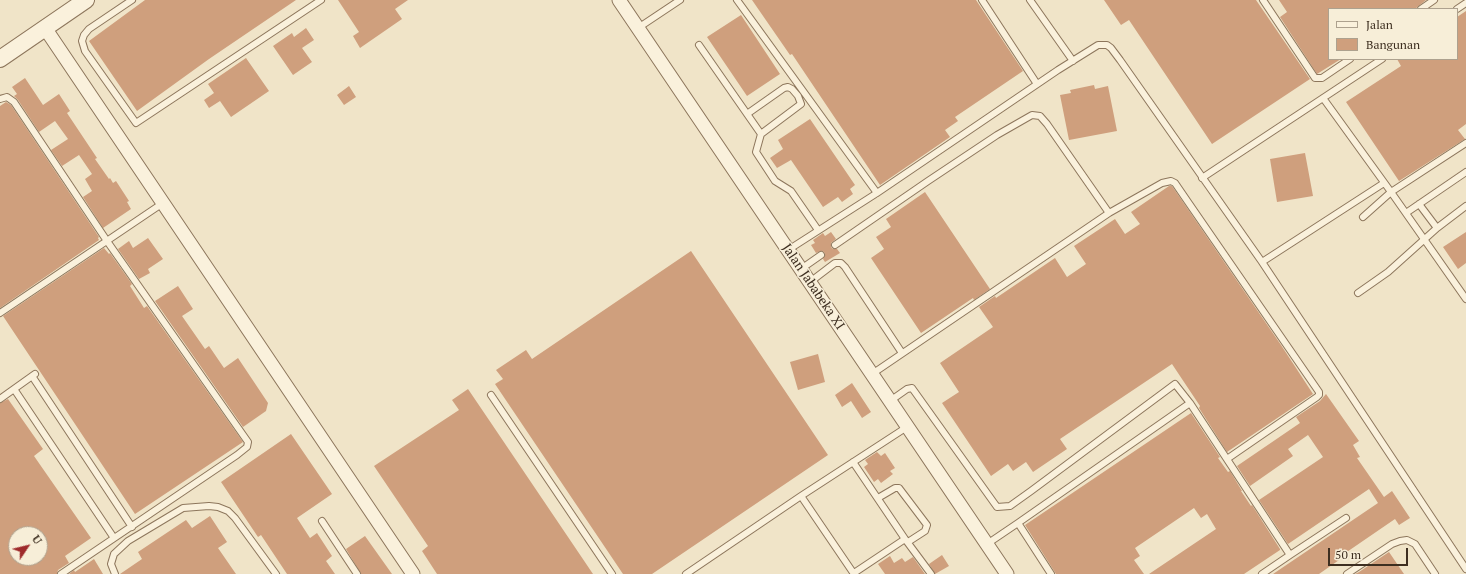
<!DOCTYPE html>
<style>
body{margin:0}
#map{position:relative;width:1466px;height:574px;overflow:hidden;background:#f0e4c8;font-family:"PT Serif",serif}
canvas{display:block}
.legend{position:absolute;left:1328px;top:8px;width:130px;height:52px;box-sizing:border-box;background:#f7eed8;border:1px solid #ada18e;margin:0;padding:5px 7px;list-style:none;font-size:12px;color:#3d2e20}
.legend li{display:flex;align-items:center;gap:8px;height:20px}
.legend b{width:20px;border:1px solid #ada18e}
.north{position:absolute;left:8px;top:526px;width:40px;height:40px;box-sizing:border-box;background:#f7eed8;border:1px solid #ada18e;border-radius:50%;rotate:55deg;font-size:11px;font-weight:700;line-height:16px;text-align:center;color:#3d2e20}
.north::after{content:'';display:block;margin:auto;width:14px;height:18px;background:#9e2a2b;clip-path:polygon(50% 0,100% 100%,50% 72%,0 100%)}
.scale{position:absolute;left:1328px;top:548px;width:80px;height:18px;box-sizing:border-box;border:2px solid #3d2e20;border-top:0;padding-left:5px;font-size:12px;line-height:14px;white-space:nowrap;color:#3d2e20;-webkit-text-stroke:3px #f7eed8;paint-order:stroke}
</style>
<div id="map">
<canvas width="1466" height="574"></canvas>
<ul class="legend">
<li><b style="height:5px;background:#faf1dc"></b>Jalan</li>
<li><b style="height:11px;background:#cf9f7d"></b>Bangunan</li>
</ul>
<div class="north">U</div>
<div class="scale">50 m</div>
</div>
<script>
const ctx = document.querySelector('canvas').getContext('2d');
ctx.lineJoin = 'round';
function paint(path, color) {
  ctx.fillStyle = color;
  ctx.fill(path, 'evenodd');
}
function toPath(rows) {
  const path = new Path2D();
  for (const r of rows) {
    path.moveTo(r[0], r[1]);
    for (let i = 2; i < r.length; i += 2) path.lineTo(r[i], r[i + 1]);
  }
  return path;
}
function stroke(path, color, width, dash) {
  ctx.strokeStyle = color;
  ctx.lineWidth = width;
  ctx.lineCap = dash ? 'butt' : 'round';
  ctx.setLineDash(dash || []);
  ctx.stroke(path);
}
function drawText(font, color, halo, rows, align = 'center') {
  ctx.font = font + ' "PT Serif",serif';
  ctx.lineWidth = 3;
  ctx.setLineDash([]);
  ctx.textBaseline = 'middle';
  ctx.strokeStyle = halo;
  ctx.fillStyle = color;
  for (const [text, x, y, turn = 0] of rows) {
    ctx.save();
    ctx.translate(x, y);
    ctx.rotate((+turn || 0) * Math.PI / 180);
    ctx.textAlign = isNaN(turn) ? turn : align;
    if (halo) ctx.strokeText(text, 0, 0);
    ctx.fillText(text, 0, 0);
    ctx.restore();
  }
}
paint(toPath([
 [145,0,296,0,209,59,137,111,89,41],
 [338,0,408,0,395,9,402,19,360,48,353,36,359,32],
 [752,0,976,0,1023,71,955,117,958,121,945,130,950,137,880,185,792,54,790,55],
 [1104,0,1256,0,1310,79,1212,144,1129,20,1121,25],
 [1279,0,1426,0,1415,9,1329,9,1329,59,1341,59,1317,74,1280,17,1287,12],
 [1466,11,1466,124,1458,130,1465,139,1399,181,1346,102,1401,66,1397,59,1457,59,1457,17],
 [741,15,780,74,747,96,707,37],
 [306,28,314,40,302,48,312,62,293,75,273,46,292,33,294,37],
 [246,58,269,91,231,117,220,101,209,108,204,100,214,93,208,84],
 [25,78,43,105,59,94,70,111,67,113,97,158,95,159,109,179,110,178,113,183,116,181,129,201,127,202,131,209,103,228,83,197,92,191,85,179,92,174,79,155,62,166,51,150,68,139,55,121,39,132,18,100,14,96,17,94,12,87],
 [1094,85,1095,89,1108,86,1117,131,1069,140,1060,95,1071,93,1070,90],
 [349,86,356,97,344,105,337,95],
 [6,102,11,105,99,237,98,238,99,240,0,308,0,106],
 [810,119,855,185,850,189,853,194,842,202,838,197,823,207,791,160,777,168,770,158,783,149,778,140],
 [1305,153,1313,196,1277,202,1270,159],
 [1169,186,1172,186,1281,345,1313,394,1227,452,1199,408,1200,406,1172,364,1060,439,1067,449,1033,472,1026,462,1013,471,1008,464,991,476,942,403,959,392,940,363,993,327,979,307,995,296,996,298,1055,258,1067,277,1086,264,1074,246,1115,219,1125,234,1140,224,1131,212],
 [925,192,990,289,974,300,973,298,921,333,871,258,884,249,876,237,891,227,886,219],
 [831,232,836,239,831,243,831,247,833,249,837,249,840,253,825,262,823,259,825,255,824,252,821,251,816,253,811,245,815,243,813,240,823,233,825,236],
 [1466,232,1466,263,1458,269,1443,247],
 [148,238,163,259,148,269,150,273,139,279,118,249,129,241,133,248],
 [104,248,109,254,110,253,132,284,130,286,144,308,147,306,243,442,135,514,3,316],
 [691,251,828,455,652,574,623,574,495,384,503,379,496,370,526,350,532,359],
 [178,286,193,309,182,316,205,349,209,346,224,368,238,358,268,403,266,411,243,427,155,301],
 [818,354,825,382,798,390,790,362],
 [852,383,871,412,862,418,851,401,842,407,835,395],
 [468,389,489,420,593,574,437,574,422,551,428,546,374,466,459,410,452,400],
 [1326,394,1359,441,1353,445,1360,457,1357,458,1384,497,1392,491,1410,518,1399,525,1395,519,1341,556,1342,558,1319,574,1273,574,1378,503,1369,489,1288,544,1259,500,1323,457,1308,435,1288,449,1293,456,1250,486,1237,466,1300,423,1296,417,1320,401],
 [8,399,43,449,34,456,91,538,65,556,69,563,58,570,57,574,0,574,0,403],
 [16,534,40,534,40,558,16,558],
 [1191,413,1220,457,1218,458,1228,472,1230,471,1242,491,1241,491,1251,506,1252,505,1280,549,1280,550,1244,574,1149,574,1216,529,1207,514,1201,518,1194,508,1135,548,1140,556,1134,560,1144,574,1056,574,1025,525],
 [291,434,332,494,297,518,310,538,317,533,332,556,326,561,335,574,287,574,261,535,258,537,221,482],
 [877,452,881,456,885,453,895,468,890,471,893,474,881,483,878,479,874,482,864,467,868,464,865,460],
 [210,516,227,542,218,548,236,574,120,574,142,559,138,552,186,520,192,528],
 [365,536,392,574,361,574,346,549],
 [1389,552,1404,574,1355,574,1359,572],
 [942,555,949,566,935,574,929,564],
 [890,556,894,563,902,558,905,562,913,557,925,574,885,574,878,564],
 [94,559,103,574,69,574,74,570,75,572]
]), '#cf9f7d');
const service = toPath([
 [132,0,89,29,84,35,82,41,85,51,136,123,321,0],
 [737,0,877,193],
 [982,0,1037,84],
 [1030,0,1073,61],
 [1263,0,1315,78,1322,78,1350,59],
 [1421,9,1434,0],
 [1457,9,1466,3],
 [638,28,680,0],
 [699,45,761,134,756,152,775,181,791,191,818,230],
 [1323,98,1391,192,1466,299],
 [0,99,7,97,14,102,107,241,248,442,247,447,237,455,61,574],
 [747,114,784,88,788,87,792,89,798,96,801,104,761,134],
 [1202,178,1382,59],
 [1419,204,1437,228],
 [1406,213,1466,172],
 [1363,217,1391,192,1466,143],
 [835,245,928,181,997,135,1032,115,1040,116,1047,124,1109,213],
 [788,250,877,193,1058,70,1098,45,1107,45,1111,48,1120,60,1262,262,1466,569],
 [1262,262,1384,183],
 [801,269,821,255],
 [810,282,835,263,841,263,845,267,902,353],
 [1358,293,1388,272,1437,228,1466,206],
 [0,313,163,203],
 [872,374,1109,213,1162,183,1171,181,1175,183,1188,202,1319,392,1319,395,1317,397,1227,459],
 [32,376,132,527],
 [14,389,114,538],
 [491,395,612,574],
 [0,399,35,374],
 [890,401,907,389,912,388,997,507,1010,506,1031,491,1175,384,1190,403,1290,555,1346,518],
 [853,462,905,539,931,574],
 [801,496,854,574],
 [878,498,895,488,899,488,927,525,925,531,908,542],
 [322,521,357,574],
 [1018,523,1051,574],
 [987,544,1018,523,1190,403],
 [854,573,905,539],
 [115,574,111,564,114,554,128,541,183,508,209,506,218,507,228,511,235,518,276,574],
 [686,574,801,496,907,427],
 [1262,574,1290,555],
 [1347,574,1392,544,1400,541,1407,540,1415,544,1435,574]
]);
const minor = toPath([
 [619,0,1007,574],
 [45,28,413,574]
]);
const tertiary = toPath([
 [0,59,86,0]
]);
stroke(service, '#8d765c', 8);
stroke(minor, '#8d765c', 15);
stroke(tertiary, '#8d765c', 18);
stroke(service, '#faf1dc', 6);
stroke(minor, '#faf1dc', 13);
stroke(tertiary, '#faf1dc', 16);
drawText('13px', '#3d2e20', '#f7eed8', [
 ["Jalan Jababeka XI",813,287,56]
]);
</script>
